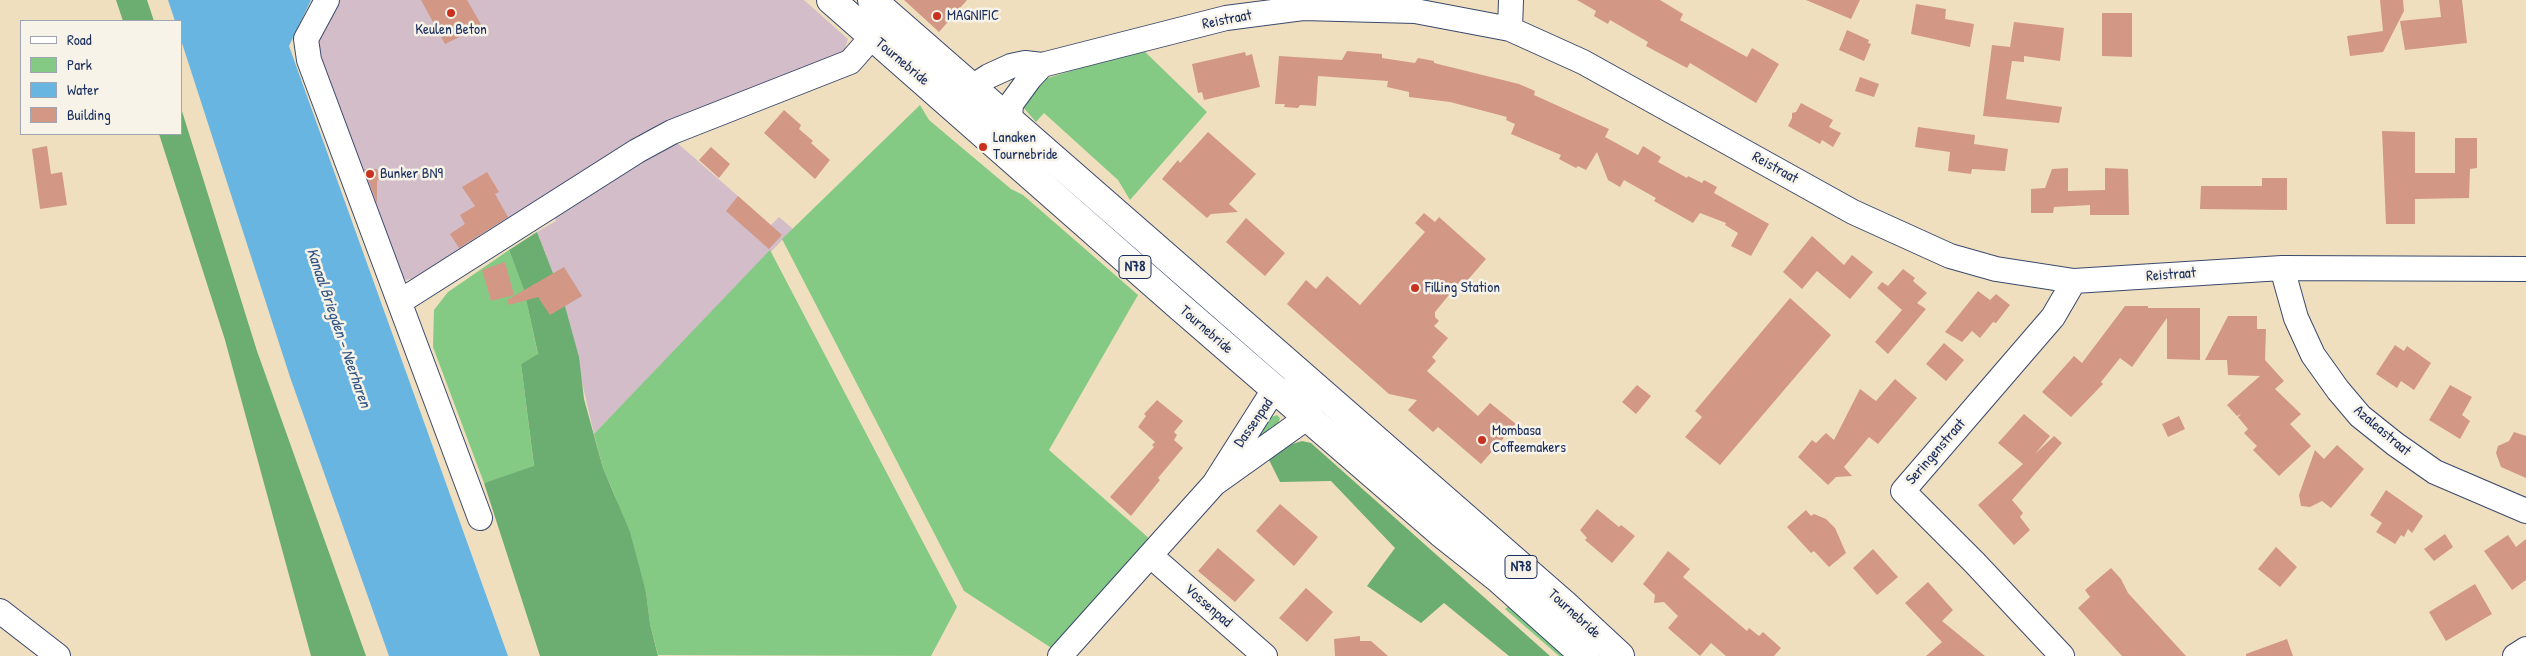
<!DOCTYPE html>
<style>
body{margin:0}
#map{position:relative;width:2526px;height:656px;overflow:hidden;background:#efdfbf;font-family:"Patrick Hand",sans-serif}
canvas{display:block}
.legend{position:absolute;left:20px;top:20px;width:162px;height:115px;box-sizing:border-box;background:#f7f3e8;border:1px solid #9fa5b1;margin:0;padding:6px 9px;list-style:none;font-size:15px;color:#1b2f5e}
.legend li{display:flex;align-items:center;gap:10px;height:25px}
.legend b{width:25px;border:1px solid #9fa5b1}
</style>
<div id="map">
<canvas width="2526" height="656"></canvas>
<ul class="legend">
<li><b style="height:6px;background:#fff"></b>Road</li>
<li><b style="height:14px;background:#85ca84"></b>Park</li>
<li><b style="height:14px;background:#69b5e2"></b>Water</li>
<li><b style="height:14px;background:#d39786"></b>Building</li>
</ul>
</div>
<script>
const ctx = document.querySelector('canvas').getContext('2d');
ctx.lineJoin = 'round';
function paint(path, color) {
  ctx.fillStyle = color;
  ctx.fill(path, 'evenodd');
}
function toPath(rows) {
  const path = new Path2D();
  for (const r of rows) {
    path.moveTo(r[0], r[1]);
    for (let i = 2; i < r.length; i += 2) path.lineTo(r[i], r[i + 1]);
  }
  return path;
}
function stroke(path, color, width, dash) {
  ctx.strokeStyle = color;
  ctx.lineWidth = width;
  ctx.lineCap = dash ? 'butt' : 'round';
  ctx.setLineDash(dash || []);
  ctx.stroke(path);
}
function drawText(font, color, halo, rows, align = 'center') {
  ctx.font = font + ' "Patrick Hand",sans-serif';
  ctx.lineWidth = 5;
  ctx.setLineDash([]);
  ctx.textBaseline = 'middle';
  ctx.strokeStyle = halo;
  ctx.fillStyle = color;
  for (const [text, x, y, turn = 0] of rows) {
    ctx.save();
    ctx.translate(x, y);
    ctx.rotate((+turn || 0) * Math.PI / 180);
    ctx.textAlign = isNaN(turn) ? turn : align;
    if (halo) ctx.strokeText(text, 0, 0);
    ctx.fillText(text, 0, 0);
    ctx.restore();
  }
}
paint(toPath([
 [334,0,804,0,848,39,843,54,421,276,406,280,398,274,317,58,316,37],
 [675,141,771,225,779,217,793,229,594,434,563,300,537,232,556,221,553,212]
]), '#d2bdc8');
paint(toPath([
 [1142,49,1207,112,1130,200,1118,180,1044,113,1036,122,1022,106,1038,81],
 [920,105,929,120,1011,189,1023,195,1138,295,1049,450,1152,541,1056,651,964,591,782,239],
 [509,250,524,289,538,355,521,364,534,467,484,483,433,347,434,310,448,292],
 [770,250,957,607,931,656,658,655,650,624,646,592,615,496,603,468,594,434],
 [1277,415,1280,418,1278,424,1256,447,1248,440,1268,418],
 [1510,605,1568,656,1559,656,1505,609]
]), '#85ca84');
paint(toPath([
 [116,0,147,0,154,21,123,21],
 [181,108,257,351,366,656,311,656,225,340,159,134,181,134],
 [537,232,563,299,579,357,584,399,603,468,630,532,646,592,650,624,658,656,540,656,484,483,534,466,521,364,538,354,524,290,509,250],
 [1302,441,1311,443,1550,656,1509,656,1444,603,1421,623,1367,586,1395,548,1331,481,1280,482,1269,460,1289,445]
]), '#6cae72');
paint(toPath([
 [168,0,311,0,289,46,508,656,389,656,290,377,181,40,181,21,175,21]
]), '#69b5e2');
paint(toPath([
 [421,0,467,0,482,26,445,44],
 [904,0,967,0,939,32],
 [1577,0,1660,0,1683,14,1680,20,1747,57,1752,48,1779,64,1756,103,1690,63,1687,68,1646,46,1648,42,1610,20,1608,24,1594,16,1596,11],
 [1806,0,1860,0,1851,19],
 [2380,0,2403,0,2404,11,2383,52,2350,56,2347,36,2383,31],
 [2439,0,2462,0,2467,43,2405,50,2400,21,2441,17],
 [1916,4,1946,9,1945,19,1974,24,1970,47,1911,34],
 [2102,13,2132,13,2132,57,2102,56],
 [2014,22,2064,28,2060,61,2024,56,2024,62,2012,61,2006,99,2062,107,2059,123,1983,116,1992,45,2010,47],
 [1847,30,1869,40,1868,43,1871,44,1864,61,1839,50],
 [1347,51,1382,54,1382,58,1415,63,1418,58,1434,61,1434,63,1519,84,1535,91,1534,95,1609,129,1605,137,1638,155,1643,146,1661,157,1658,162,1687,178,1688,176,1702,183,1704,180,1717,187,1714,193,1769,224,1751,256,1731,246,1738,233,1725,225,1726,223,1700,213,1693,223,1654,201,1656,198,1624,180,1620,187,1608,180,1597,152,1586,170,1578,166,1576,168,1559,159,1561,155,1511,134,1515,124,1506,120,1507,117,1450,102,1409,97,1409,92,1387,87,1388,81,1318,76,1316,106,1300,105,1298,108,1284,107,1285,104,1275,104,1279,56,1342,60],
 [1245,52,1246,56,1252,54,1260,87,1204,100,1202,92,1198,93,1192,64],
 [1860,77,1879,84,1874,97,1855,91],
 [1801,103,1833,120,1829,127,1841,133,1833,147,1822,140,1820,144,1788,126,1792,118,1792,113,1796,112],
 [784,110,801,125,799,129,813,141,811,143,830,160,815,179,764,133],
 [1918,127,1975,135,1974,144,2008,149,2005,171,1972,169,1971,174,1948,171,1950,152,1915,147],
 [2382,131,2415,132,2415,173,2455,173,2455,138,2477,138,2477,168,2470,169,2469,198,2415,199,2415,224,2386,224],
 [1208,132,1256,174,1229,204,1238,212,1211,214,1207,218,1162,179,1178,160,1180,163],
 [47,146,51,174,62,172,67,205,40,209,32,149],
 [711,147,730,164,719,178,699,160],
 [2068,168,2068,191,2105,190,2105,168,2128,169,2129,215,2090,215,2090,205,2054,207,2053,213,2031,213,2031,189,2045,188,2052,169],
 [364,169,377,169,380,178,377,181,377,203],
 [487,172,499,192,495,194,508,217,459,248,450,234,465,224,460,215,475,206,462,187],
 [2262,178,2287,178,2287,210,2200,209,2201,186,2262,186],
 [738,196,782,235,769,249,726,211],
 [1424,213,1435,222,1439,217,1486,259,1466,282,1462,279,1435,312,1435,317,1439,321,1434,326,1448,338,1432,357,1436,361,1427,371,1478,416,1490,403,1516,424,1481,464,1438,427,1433,432,1408,410,1417,400,1389,394,1287,304,1306,280,1316,289,1327,276,1360,305,1425,232,1415,223],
 [1246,218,1285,253,1265,276,1226,242],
 [1812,236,1844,265,1852,255,1873,272,1850,299,1817,271,1802,289,1783,272],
 [505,262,514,295,491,301,482,270],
 [564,267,582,296,550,315,538,297,509,305,507,300],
 [1903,269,1915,278,1913,281,1927,293,1917,303,1926,309,1888,354,1875,342,1902,310,1877,288,1882,282,1888,286],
 [1978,291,1990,300,1996,294,2010,305,1996,323,1993,322,1980,338,1972,331,1962,342,1945,332],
 [1790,298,1831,335,1720,465,1685,437,1702,417,1695,411],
 [2125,306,2148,306,2148,308,2200,308,2200,360,2167,359,2167,318,2132,367,2120,358,2101,382,2103,384,2071,417,2042,392,2074,356,2082,363],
 [2228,316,2257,316,2257,329,2266,329,2265,360,2284,381,2275,389,2301,414,2290,424,2311,446,2279,476,2253,450,2257,446,2244,433,2248,429,2238,417,2241,414,2237,416,2227,405,2260,376,2228,375,2227,360,2205,360],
 [1944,343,1964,360,1946,381,1926,364],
 [2395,345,2404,351,2407,346,2431,363,2414,390,2401,381,2397,388,2376,374],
 [1895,379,1917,398,1878,444,1869,437,1844,467,1852,476,1836,477,1828,485,1798,457,1812,440,1816,443,1826,433,1834,440,1860,389,1876,401],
 [1637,385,1651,396,1636,414,1622,402],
 [2450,385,2472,397,2462,415,2470,421,2460,439,2429,420],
 [1157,400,1183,421,1174,432,1177,435,1174,440,1183,448,1158,478,1160,480,1131,516,1110,497,1154,447,1152,445,1155,442,1138,427,1146,416,1144,414],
 [2024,414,2050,436,2035,454,2054,436,2062,443,2012,500,2023,513,2020,517,2030,530,2014,545,1978,505,2023,464,1998,443],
 [2179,416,2185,429,2168,437,2162,424],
 [2514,432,2526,436,2526,478,2501,467,2496,453,2498,446,2509,441],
 [2337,445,2364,469,2331,508,2322,501,2310,507,2301,506,2299,495,2315,450,2324,459],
 [2386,490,2423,516,2412,533,2408,529,2404,537,2401,535,2395,544,2376,532,2382,523,2370,515],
 [1280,504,1318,537,1294,566,1256,531],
 [1597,509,1619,527,1621,525,1635,536,1612,563,1585,540,1587,538,1580,530],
 [1806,510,1811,516,1814,514,1826,519,1835,528,1846,553,1829,567,1814,551,1811,553,1787,527],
 [2445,534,2453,547,2434,561,2424,549],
 [2508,535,2516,547,2526,539,2526,580,2512,590,2484,551],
 [2276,547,2297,567,2280,587,2258,569],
 [1218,548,1255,580,1235,602,1198,571],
 [1873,549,1898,577,1877,595,1853,568],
 [1668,551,1690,569,1683,577,1747,631,1749,628,1759,636,1763,632,1781,648,1774,656,1726,656,1711,643,1700,656,1668,628,1678,616,1664,602,1654,603,1655,595,1643,584],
 [2111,568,2121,579,2128,593,2186,656,2122,656,2078,608,2090,597,2085,590],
 [1928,582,1953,610,1942,621,1985,656,1926,656,1942,642,1905,603],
 [2475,584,2492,614,2446,641,2429,612],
 [1306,588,1333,612,1307,642,1279,618],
 [1360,636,1360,641,1371,641,1388,656,1335,656,1334,639],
 [2287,639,2293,656,2246,656,2246,654]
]), '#d39786');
const minor = toPath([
 [327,0,306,39,309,60,480,518],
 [1510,29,1511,0],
 [972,87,989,76,1011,66,1025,63,1042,65,1226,18,1303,8,1415,11,1510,29,1583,62,1853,212,1950,256,1996,269,2074,281,2282,268,2526,269],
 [1010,119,1011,104,1030,78,1042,65],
 [2282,268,2296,318,2313,355,2338,390,2360,416,2395,444,2435,472,2526,511],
 [401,301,637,151,672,132,850,62,872,37,872,22,869,19],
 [1151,556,1265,656],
 [0,611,58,656],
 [1060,656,1214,484,1268,399,1278,392,1314,386,1308,417,1214,484],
 [2062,656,1974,562,1903,491,2053,317,2074,281],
 [2515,656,2526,649]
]);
const major = toPath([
 [831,0,1179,306,1441,533,1499,579,1585,656],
 [872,0,1564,604,1620,656]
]);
stroke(minor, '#3b496d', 26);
stroke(major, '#3b496d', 30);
stroke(minor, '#fff', 24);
stroke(major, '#fff', 28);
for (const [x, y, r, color] of [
 [451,13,5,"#c8321e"],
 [937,16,5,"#c8321e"],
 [983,147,5,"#c8321e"],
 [370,174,5,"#c8321e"],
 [1415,288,5,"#c8321e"],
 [1482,440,5,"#c8321e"]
]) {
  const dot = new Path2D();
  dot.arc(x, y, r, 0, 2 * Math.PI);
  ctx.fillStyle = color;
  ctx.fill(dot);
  stroke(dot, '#f7f3e8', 2);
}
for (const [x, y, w] of [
 [1135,267,32],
 [1521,567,32]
]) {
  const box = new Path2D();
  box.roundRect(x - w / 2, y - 11.5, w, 23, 4);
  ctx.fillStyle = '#f7f3e8';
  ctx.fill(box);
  stroke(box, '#1b2f5e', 1);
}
drawText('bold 14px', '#1b2f5e', null, [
 ["N78",1135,267],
 ["N78",1521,567]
]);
drawText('15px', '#1b2f5e', '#f7f3e8', [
 ["MAGNIFIC",947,16],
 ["Keulen Beton",451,30,"center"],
 ["Lanaken",993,138],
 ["Tournebride",993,155],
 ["Bunker BN9",380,174],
 ["Filling Station",1425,288],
 ["Mombasa",1492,431],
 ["Coffeemakers",1492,448]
], 'left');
drawText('15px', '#1b2f5e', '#f7f3e8', [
 ["Reistraat",1227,20,-11],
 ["Tournebride",902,62,40],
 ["Reistraat",1775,168,29],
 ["Reistraat",2171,275,-4],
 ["Tournebride",1206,330,41],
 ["Dassenpad",1254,423,-55],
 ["Azaleastraat",2382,431,40],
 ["Seringenstraat",1936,452,-49],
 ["Vossenpad",1208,606,41],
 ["Tournebride",1574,614,42]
]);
drawText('italic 16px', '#325786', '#f7f3e8', [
 ["Kanaal Briegden - Neerharen",338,328,71]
]);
</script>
